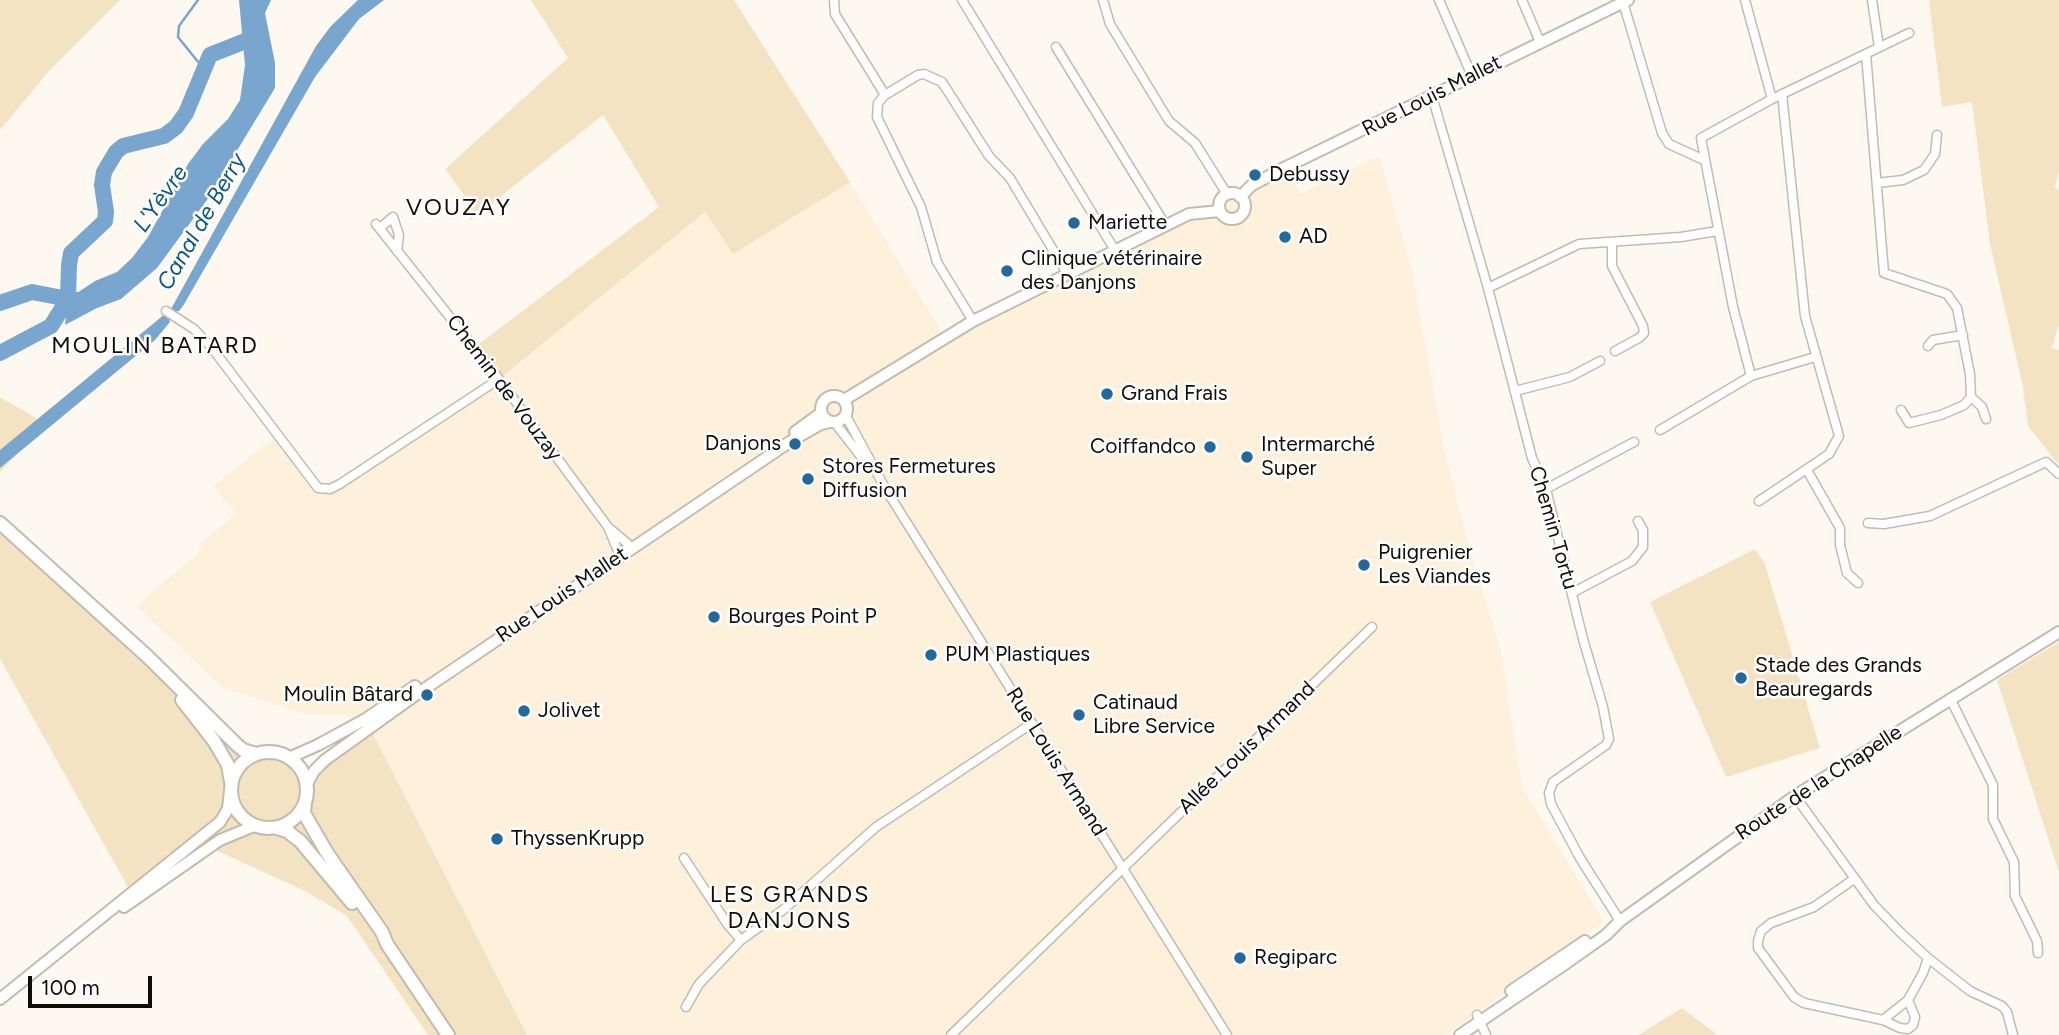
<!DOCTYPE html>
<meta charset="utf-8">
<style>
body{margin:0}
#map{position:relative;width:2059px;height:1035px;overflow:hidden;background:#fef9f0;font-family:Figtree,sans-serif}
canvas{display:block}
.scale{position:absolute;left:28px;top:976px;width:124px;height:32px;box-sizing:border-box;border:4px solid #0f0d08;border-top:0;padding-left:9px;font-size:21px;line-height:24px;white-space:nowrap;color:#0f0d08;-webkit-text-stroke:5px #fff;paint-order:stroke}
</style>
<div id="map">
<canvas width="2059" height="1035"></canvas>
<div class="scale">100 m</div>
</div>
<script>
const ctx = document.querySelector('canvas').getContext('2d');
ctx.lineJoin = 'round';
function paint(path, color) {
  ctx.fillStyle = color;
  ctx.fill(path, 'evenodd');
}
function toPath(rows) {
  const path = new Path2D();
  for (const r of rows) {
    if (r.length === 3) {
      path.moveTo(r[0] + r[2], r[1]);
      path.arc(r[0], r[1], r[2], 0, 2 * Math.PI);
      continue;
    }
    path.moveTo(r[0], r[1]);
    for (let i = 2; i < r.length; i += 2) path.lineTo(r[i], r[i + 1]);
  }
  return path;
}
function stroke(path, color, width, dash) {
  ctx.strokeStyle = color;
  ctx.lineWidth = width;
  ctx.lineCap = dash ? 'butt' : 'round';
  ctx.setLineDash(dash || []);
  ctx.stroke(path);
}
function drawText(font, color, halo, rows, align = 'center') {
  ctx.font = font + ' Figtree,sans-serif';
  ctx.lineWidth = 5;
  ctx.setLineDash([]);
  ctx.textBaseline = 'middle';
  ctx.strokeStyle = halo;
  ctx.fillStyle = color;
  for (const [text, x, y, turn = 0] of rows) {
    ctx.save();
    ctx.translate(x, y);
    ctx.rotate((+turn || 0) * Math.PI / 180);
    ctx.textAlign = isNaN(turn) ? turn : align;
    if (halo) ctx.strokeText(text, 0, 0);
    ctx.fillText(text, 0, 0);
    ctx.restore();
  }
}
paint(toPath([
 [1379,156,1412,270,1443,444,1473,562,1500,645,1522,787,1604,922,1446,1035,527,1035,370,728,344,714,307,715,223,688,136,606,201,550,199,544,236,514,213,486,278,435,318,488,330,489,492,384,705,212,733,253,850,182,945,337,1258,181,1290,172,1300,194]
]), '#fdf1db');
paint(toPath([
 [0,0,120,0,49,71,0,130],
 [531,0,734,0,850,182,733,254,705,212,499,379,474,348,659,207,603,115,471,220,465,213,472,206,445,169,568,58],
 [1929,0,2059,0,2059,171,2055,187,2059,191,2059,324,2052,348,2059,350,2059,465,2028,426,2023,387,1990,244,1972,102,1942,107],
 [0,397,46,424,0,472],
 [0,523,227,734,256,754,273,752,287,756,301,769,307,782,314,771,370,728,527,1035,428,1035,347,916,305,891,189,838,129,889,0,659],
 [1755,549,1765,564,1820,748,1726,777,1650,602],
 [2059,642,2059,872,1997,680],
 [1682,1008,1718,1035,1638,1035]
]), '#f4e3c3');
paint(toPath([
 [239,0,271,0,265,13,275,63,275,88,207,200,157,268,121,299,97,308,65,325,68,299,95,281,117,272,132,258,148,237,188,164,203,144,228,119,240,100,245,65],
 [358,0,384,0,359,19,315,77,183,306,179,311,174,312,169,318,170,322,155,340,0,468,0,450,171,309,316,46,331,26]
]), '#79a6ce');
stroke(toPath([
 [198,0,179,26,178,37,203,68]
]), '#79a6ce', 2.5);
stroke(toPath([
 [68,299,69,265,71,253,105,221,106,212,102,185,104,172,116,152,123,146,164,136,176,127,186,113,210,55,258,36],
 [0,303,32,292,68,299,83,301,88,299],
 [0,353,51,326,68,299]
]), '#79a6ce', 16);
const street = toPath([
 [834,0,835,14,885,95],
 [962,0,1116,252],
 [1103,0,1110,24,1169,121,1195,143,1227,194],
 [1439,0,1472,76],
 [1522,0,1540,42],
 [1745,0,1772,99],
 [1872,0,1879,47],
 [1623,2,1662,133,1669,144,1704,160],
 [1056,47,1166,226],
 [1866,54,1884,273,1947,294,1957,308,1970,374,1971,397,1964,405,1941,415,1909,423,1901,410],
 [1432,96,1488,288,1532,458,1546,489,1583,639,1603,707,1609,739,1606,745,1553,782,1549,793,1551,804,1580,858,1620,921],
 [1877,183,1903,180,1924,170,1935,154,1937,135],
 [376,224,499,379,608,527],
 [380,228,393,217,399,235,397,251],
 [1612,242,1612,266,1643,326,1644,333,1639,338,1615,351],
 [1488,288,1579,244,1681,237,1717,231],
 [166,311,194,329,212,348,318,488,330,489,340,484,499,379],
 [973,321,937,262,921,207,877,117,878,103,885,95,918,75,924,74,942,82,989,156,1010,178,1068,275],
 [1928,346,1933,340,1963,335],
 [1751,376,1815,357],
 [1515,391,1570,377,1600,361],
 [1971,397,1982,407,1986,419],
 [846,416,885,488,1227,1035],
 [835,423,863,459],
 [1660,430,1751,376,1733,307,1701,138,1772,99,1909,33],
 [1807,470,1840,528,1840,545,1847,573,1858,583],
 [1546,489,1634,442],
 [1759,501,1829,454,1839,436,1805,316,1782,94],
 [1868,523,1884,524,1930,516,2046,462,2059,474],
 [608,527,628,544,626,552,618,551,608,527],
 [1572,593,1632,561,1643,547,1643,530,1638,521],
 [1950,698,1993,785,1993,819,2014,862,2015,896,2037,941,2038,953],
 [1795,796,1874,905,1900,932,1928,958,1923,973,1908,1000,1883,1020,1804,1003,1794,997,1758,948,1758,941,1761,931,1771,923,1814,907,1854,879],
 [684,858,728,925,741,940],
 [1928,958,1970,991,2002,1006,2007,1012,2013,1035],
 [686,1007,699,984,741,940,783,910,876,827,1031,724],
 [1477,1015,1486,1035],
 [1883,1020,1900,1028,1908,1029,1913,1025,1915,1017,1908,1000],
 [951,1035,1372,627]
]);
const secondary = toPath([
 [1232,206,13],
 [1240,197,1252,185,1286,167,1628,0],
 [834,409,13],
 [844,400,973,321,1189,214,1220,211],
 [795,432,821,413],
 [287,756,291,757,318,745,364,720,415,686],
 [307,784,314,771,325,760,417,694,791,441,821,424,830,422],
 [124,907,220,840,254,826],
 [1511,991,1585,941],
 [0,999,220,822,228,809,230,790],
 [1460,1035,1565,964,1606,935,1620,921,1795,796,2059,632]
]);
const primary = toPath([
 [0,523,148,657,237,745,243,750,256,754],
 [182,700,214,741,228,765,231,782],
 [269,790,38],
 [305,803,304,813,327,853,382,932,387,944,448,1035],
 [277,828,287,831,300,841,352,903]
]);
stroke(street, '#c3bcae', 11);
stroke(secondary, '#c3bcae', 14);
stroke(primary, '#c3bcae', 16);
stroke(street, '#fff', 8);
stroke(secondary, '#fff', 10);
stroke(primary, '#fff', 12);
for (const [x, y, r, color] of [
 [1255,175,7,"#24699e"],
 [1074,223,7,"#24699e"],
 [1285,237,7,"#24699e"],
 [1007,271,7,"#24699e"],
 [1107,394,7,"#24699e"],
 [795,444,7,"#24699e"],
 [1210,447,7,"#24699e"],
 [1247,457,7,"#24699e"],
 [808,479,7,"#24699e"],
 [1364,565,7,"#24699e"],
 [714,617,7,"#24699e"],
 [931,655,7,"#24699e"],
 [1741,678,7,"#24699e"],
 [427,695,7,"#24699e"],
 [524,711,7,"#24699e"],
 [1079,715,7,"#24699e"],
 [497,839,7,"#24699e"],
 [1240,958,7,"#24699e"]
]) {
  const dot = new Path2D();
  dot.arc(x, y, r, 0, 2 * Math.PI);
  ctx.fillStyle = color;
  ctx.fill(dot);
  stroke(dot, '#fff', 2.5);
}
drawText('21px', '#0f0d08', '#fff', [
 ["Rue Louis Mallet",1432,96,-27],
 ["Chemin de Vouzay",504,388,53],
 ["Chemin Tortu",1553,528,74],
 ["Rue Louis Mallet",562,595,-34],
 ["Allée Louis Armand",1247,748,-44],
 ["Rue Louis Armand",1056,762,58],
 ["Route de la Chapelle",1819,783,-33]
]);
drawText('21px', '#0f0d08', '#fff', [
 ["Debussy",1269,175],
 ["Mariette",1088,223],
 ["AD",1299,237],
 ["Clinique vétérinaire",1021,259],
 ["des Danjons",1021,283],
 ["Grand Frais",1121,394],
 ["Danjons",781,444,"right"],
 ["Intermarché",1261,445],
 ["Super",1261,469],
 ["Coiffandco",1196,447,"right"],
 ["Stores Fermetures",822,467],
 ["Diffusion",822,491],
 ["Puigrenier",1378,553],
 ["Les Viandes",1378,577],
 ["Bourges Point P",728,617],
 ["PUM Plastiques",945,655],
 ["Stade des Grands",1755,666],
 ["Beauregards",1755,690],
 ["Moulin Bâtard",413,695,"right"],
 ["Catinaud",1093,703],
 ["Libre Service",1093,727],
 ["Jolivet",538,711],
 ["ThyssenKrupp",511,839],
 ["Regiparc",1254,958]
], 'left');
drawText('italic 23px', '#0c5789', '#fff', [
 ["L'Yèvre",161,199,-55],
 ["Canal de Berry",202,222,-60]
]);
ctx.letterSpacing = '2px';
drawText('23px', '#0f0d08', '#fff', [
 ["VOUZAY",459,208],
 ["MOULIN BATARD",155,346],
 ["LES GRANDS",790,895],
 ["DANJONS",790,921]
]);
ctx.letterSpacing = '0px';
</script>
